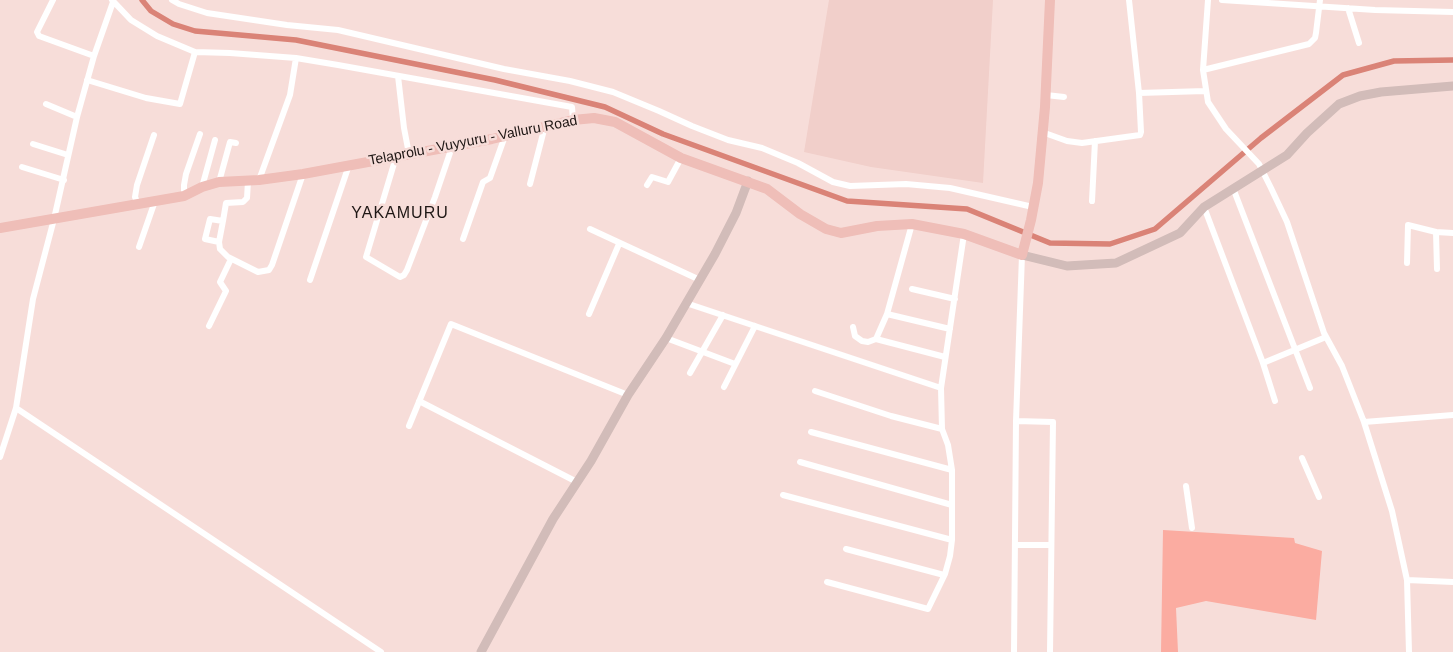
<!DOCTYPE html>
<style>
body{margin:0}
canvas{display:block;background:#f7ddd9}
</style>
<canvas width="1453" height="652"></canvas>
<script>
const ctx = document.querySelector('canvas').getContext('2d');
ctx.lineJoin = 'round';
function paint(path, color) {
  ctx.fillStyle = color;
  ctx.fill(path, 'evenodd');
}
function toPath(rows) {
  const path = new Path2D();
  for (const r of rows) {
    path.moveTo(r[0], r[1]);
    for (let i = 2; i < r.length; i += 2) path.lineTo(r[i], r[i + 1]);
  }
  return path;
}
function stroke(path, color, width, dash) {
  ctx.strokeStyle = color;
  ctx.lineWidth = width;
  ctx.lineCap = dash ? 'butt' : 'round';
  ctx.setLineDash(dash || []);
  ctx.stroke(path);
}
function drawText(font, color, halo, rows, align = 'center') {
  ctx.font = font + ' Arial,sans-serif';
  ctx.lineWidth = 5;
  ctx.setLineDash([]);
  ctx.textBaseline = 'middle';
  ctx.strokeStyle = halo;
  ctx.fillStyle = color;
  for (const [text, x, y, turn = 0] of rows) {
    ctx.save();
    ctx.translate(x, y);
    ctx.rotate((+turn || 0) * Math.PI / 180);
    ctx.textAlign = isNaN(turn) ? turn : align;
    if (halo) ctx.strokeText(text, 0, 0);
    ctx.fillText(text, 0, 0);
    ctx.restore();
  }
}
paint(toPath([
 [829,0,993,0,983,183,871,167,804,152]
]), '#f1cfca');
paint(toPath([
 [1163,530,1294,538,1295,543,1322,551,1316,620,1206,601,1176,608,1178,652,1161,652]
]), '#fbaca1');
stroke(toPath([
 [142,0,151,11,173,24,195,31,296,40,495,80,605,107,663,134,847,201,967,209,1050,243,1110,244,1155,229,1261,138,1343,75,1394,61,1453,60]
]), '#da8377', 5.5);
stroke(toPath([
 [53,0,37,32,39,36,94,56],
 [112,0,131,20,157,36,195,52,230,53,296,58,338,65,572,107,573,120],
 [172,0,179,4,207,13,287,25,338,30,504,69,570,81,613,92,659,111,692,126,728,140,762,148,798,163,833,182,850,186,906,184,950,188,1033,207],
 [1208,0,1203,70,1208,102,1226,129,1259,164,1271,188,1287,222,1324,333,1342,366,1364,422,1392,511,1407,580,1409,652],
 [1222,0,1375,10,1453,12],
 [1348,8,1359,43],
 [1203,70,1309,44,1315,38,1316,33,1320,0],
 [398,76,404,128,409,154],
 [87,80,146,98,180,104,195,52],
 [1139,93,1205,91],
 [1046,95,1064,97],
 [46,104,77,117],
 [1042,132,1067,141,1082,143,1140,135,1141,132,1139,93,1129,0],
 [33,144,68,155],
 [396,157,366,257,400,277,404,275,407,270,435,197,452,147],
 [22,167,64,180],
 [259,180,290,95,296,58],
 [248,181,247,198,243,202,226,203,223,221,210,219,205,239,219,242,220,249,228,257,258,272,269,270,272,265,303,174],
 [219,182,230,142,236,143],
 [530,184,545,126],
 [647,185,652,177,668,182,681,158],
 [202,187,215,140],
 [1233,188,1310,388],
 [184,196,184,185,186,174,200,134],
 [1092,201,1095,141],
 [138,204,135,197,137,185,154,135],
 [1204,207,1263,363,1275,401],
 [590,229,700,280],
 [463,239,483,182,490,178,505,136],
 [219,242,223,221],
 [139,247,155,201],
 [1407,263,1408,225,1436,232],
 [1437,269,1436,232,1453,233],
 [310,280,349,165],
 [912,289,955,299],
 [686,303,941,388],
 [589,314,619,244],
 [887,314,950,329],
 [209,326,226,291,220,282,231,259],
 [853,327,855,336,862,341,868,342,876,339,887,314,912,224],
 [666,338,735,364],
 [876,339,945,357],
 [1263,363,1326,337],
 [690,373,723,315],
 [724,387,755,326],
 [815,391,891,416,942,429],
 [419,401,577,482],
 [16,408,381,652],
 [1016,421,1053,422,1050,652],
 [1364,422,1453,415],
 [409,426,451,324,628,395],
 [811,432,952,470],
 [0,457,16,408,33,299,54,219,77,117,94,56,113,2],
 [1302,458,1319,497],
 [800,462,952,505],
 [1186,486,1192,528],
 [783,495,952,540],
 [1015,545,1051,545],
 [846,549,944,575],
 [1407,580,1453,582],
 [827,582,928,609,945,574,950,556,952,540,952,470,948,445,942,429,941,388,964,234],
 [1014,652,1016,421,1022,255]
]), '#fff', 6);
stroke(toPath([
 [1022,255,1067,266,1116,263,1180,233,1204,207,1287,155,1307,133,1339,104,1360,96,1381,92,1453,86],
 [481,652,553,519,591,461,628,395,666,338,715,254,736,213,748,181]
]), '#d2bcb9', 9);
stroke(toPath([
 [0,228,184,196,202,187,219,182,259,180,303,174,492,139,573,120,594,118,615,122,681,158,767,189,800,214,826,229,841,233,877,226,912,224,964,234,1022,255,1031,220,1038,183,1045,107,1050,0]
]), '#efbeb8', 10);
drawText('14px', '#1f1715', '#f7ddd9', [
 ["Telaprolu - Vuyyuru - Valluru Road",473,141,-11]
]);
ctx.letterSpacing = '1px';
drawText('16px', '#1f1715', '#f7ddd9', [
 ["YAKAMURU",400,214]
]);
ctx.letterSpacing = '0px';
</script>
